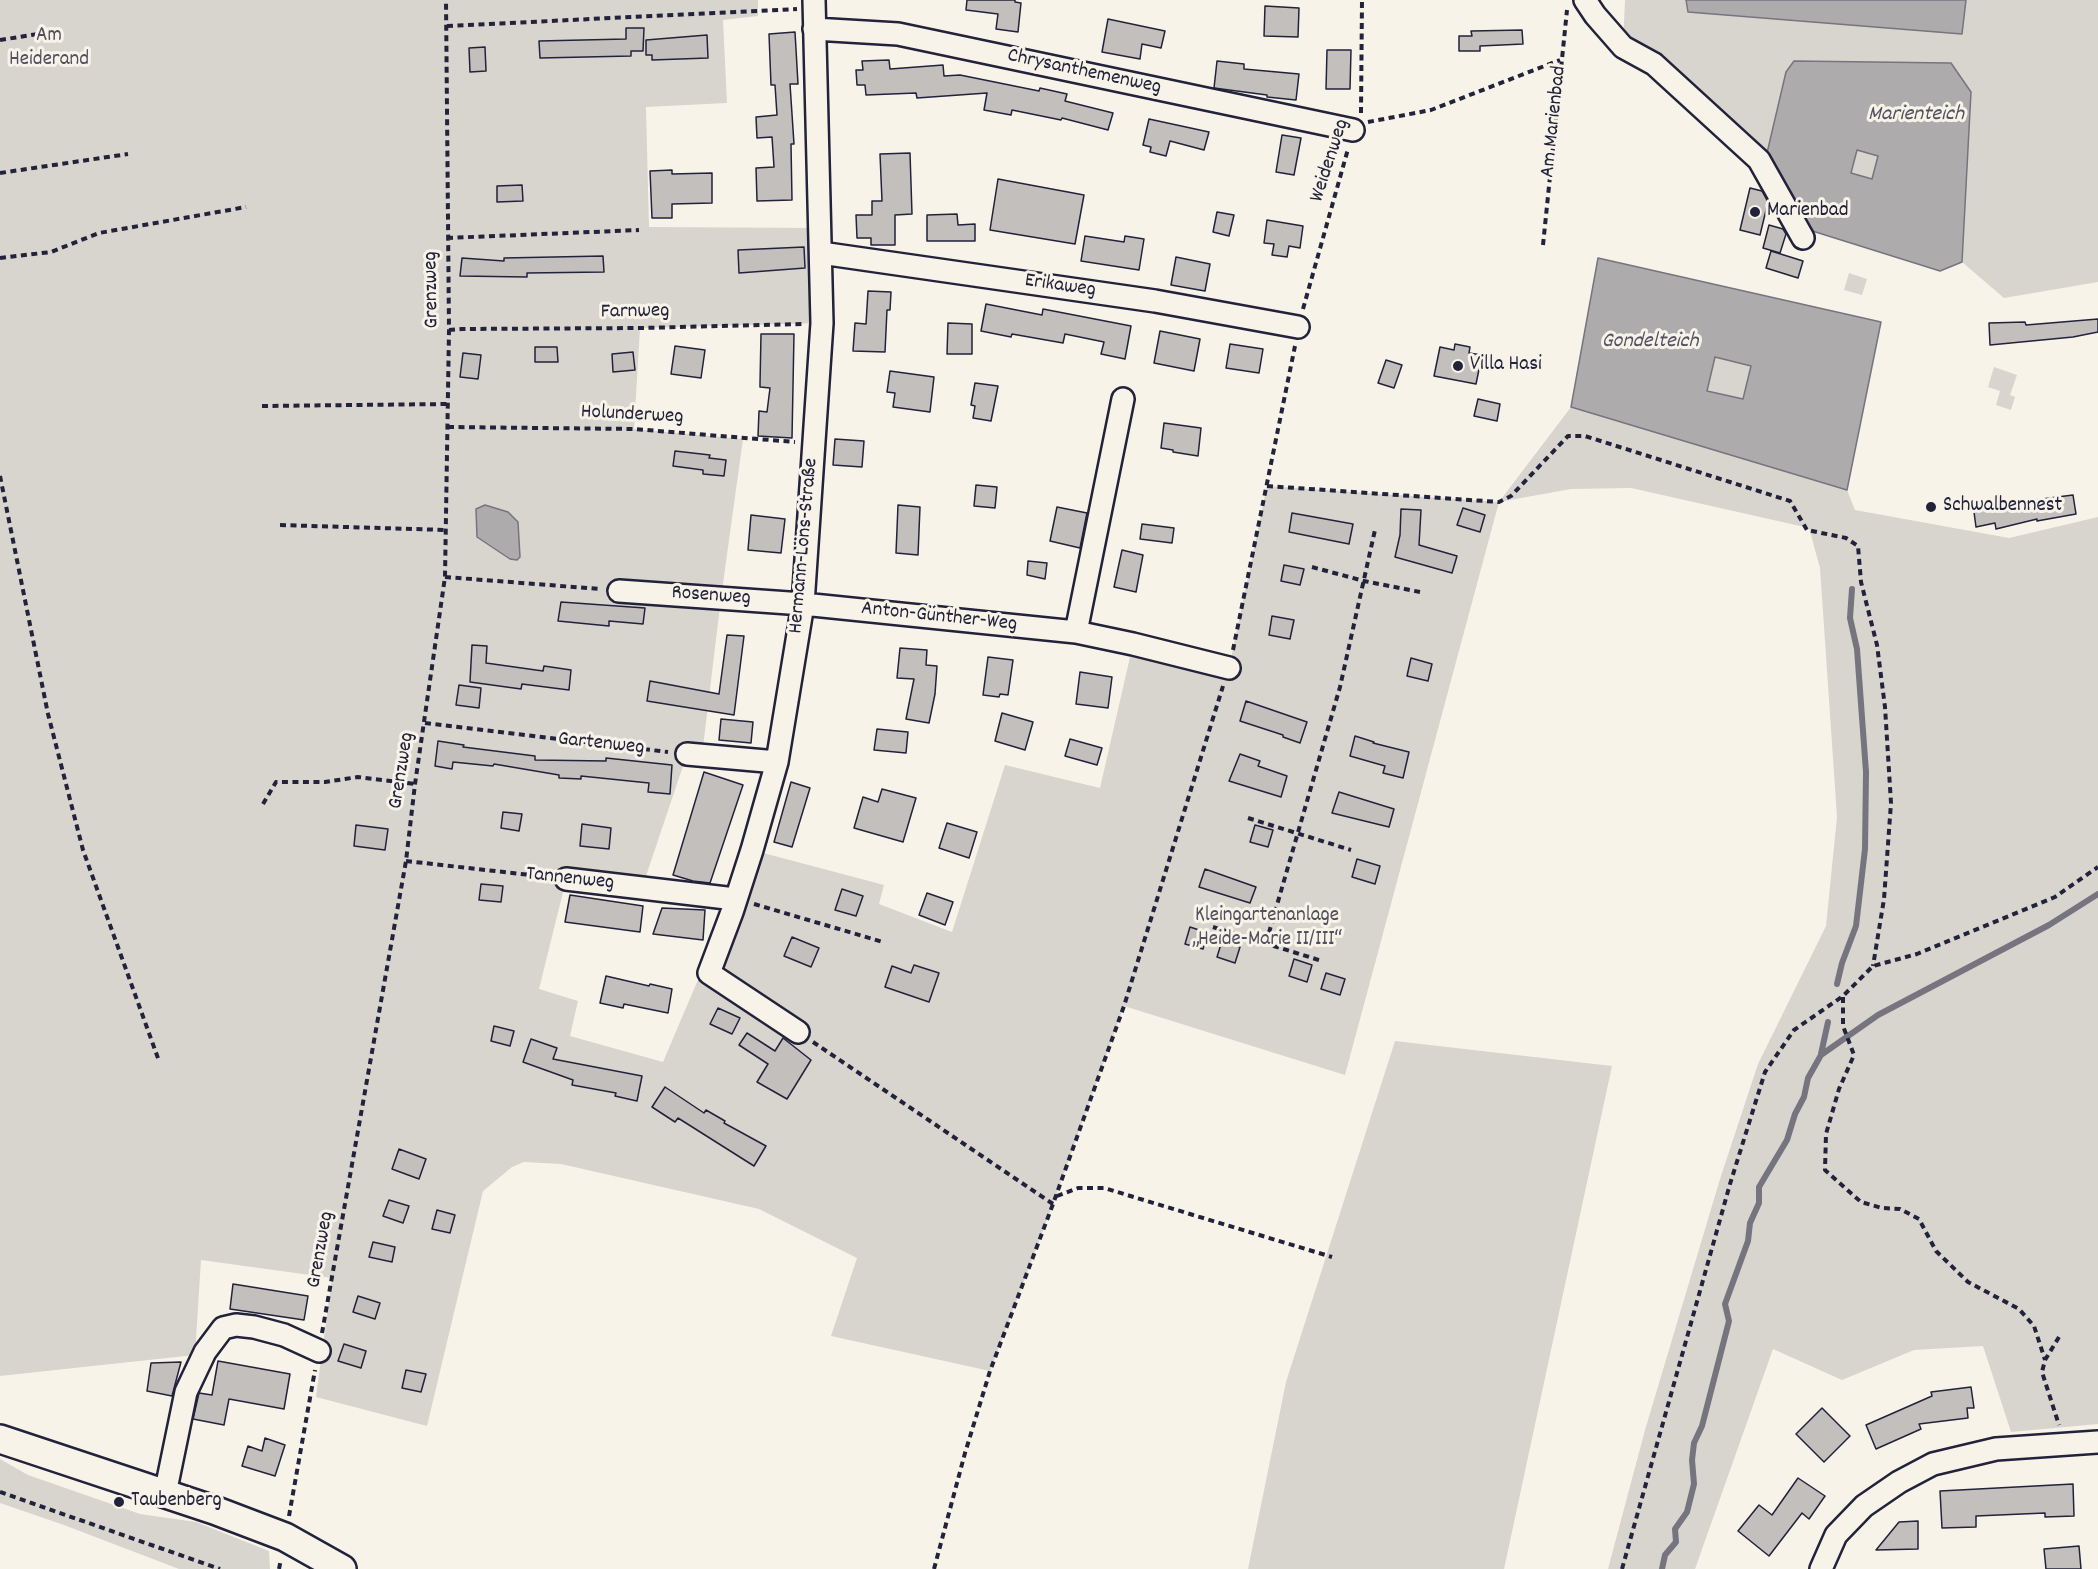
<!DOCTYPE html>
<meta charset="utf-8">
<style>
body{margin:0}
canvas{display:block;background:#f7f3e8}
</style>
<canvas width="2098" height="1569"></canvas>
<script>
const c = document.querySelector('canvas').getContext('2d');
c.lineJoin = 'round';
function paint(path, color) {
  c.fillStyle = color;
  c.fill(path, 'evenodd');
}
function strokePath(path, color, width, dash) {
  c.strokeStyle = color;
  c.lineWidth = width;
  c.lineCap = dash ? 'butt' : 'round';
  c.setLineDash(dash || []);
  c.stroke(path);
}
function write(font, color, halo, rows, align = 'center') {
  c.font = font + ' Dekko,sans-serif';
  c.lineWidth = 6;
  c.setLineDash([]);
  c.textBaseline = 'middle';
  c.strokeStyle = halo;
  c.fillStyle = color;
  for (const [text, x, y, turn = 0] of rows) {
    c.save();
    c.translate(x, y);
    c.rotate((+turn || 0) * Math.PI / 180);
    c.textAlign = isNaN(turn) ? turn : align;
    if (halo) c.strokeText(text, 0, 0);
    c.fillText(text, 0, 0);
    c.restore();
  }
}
const green = new Path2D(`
 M0 0H758V16L723 20 727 103 646 107 649 227 821 228 822 323 640 328 634 429 743 439 721 598 702 755 687 754 642 888 566 880 539 989 578 1001 570 1036 663 1062 697 982 709 972 752 850 884 885 879 904 952 932 1005 765 1100 788 1133 644 1229 668 1267 486 1499 502 1571 407 1847 490 1855 510 2009 538 2098 517V1424L2011 1432 1983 1346 1914 1350 1842 1380 1773 1349 1695 1569H1608L1645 1430 1720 1179 1758 1064 1826 926 1837 817 1820 568 1809 528 1631 488 1571 489 1499 502 1345 1075 1124 1006 1053 1204 990 1371 831 1336 857 1258 759 1209 561 1164 524 1162 512 1167 483 1191 427 1426 316 1397 332 1278 201 1260 195 1355 0 1376Z
 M1625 0H2098V282L2004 298 1962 262 1971 92 1836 62 1794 61 1786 72 1767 153 1759 160 1623 47Z
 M1857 150 1879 156 1872 179 1851 173Z
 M1849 273 1867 279 1862 295 1844 290Z
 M1715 357 1751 365 1743 399 1707 391Z
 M1994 367 2017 375 2010 395 2015 397 2011 410 1996 405 2000 391 1988 387Z
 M1395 1041 1612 1066 1504 1569H1248L1286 1382Z
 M0 1459 28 1475 140 1514 196 1522 269 1551 270 1569H179L64 1525 0 1503Z`);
const water = new Path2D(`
 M1686 0H1966L1962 34 1688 12Z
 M1794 61 1951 63 1971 92 1962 262 1940 271 1806 229 1767 153 1786 72ZM1857 150 1878 156 1872 179 1851 173Z
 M1598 258 1881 322 1847 490 1571 407ZM1715 357 1751 366 1743 399 1707 391Z
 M485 505 508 512 518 522 520 557 517 560 510 559 477 537 476 509Z`);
const stream = new Path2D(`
 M1837 984 1842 963 1856 926 1865 849 1866 772 1857 649 1850 618 1852 589
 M1821 1054 1828 1022
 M1662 1569 1665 1555 1676 1542 1675 1529 1687 1512 1694 1484 1692 1460 1694 1443 1702 1426 1729 1321 1725 1304 1748 1241 1750 1223 1759 1203V1187L1787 1140 1795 1114 1804 1097 1808 1078 1821 1055 1878 1015 2049 925 2098 894`);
const building = new Path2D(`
 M967 0H1015V2L1021 3 1018 32 996 29 998 14 966 10Z
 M1265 6 1299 8 1298 37 1264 36Z
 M1108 19 1165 31 1161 48 1142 44 1140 59 1102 52Z
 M626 28H644L643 51H631V56L540 58 539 41 626 39Z
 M1522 30 1523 44 1480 46V51H1459V36H1472L1471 31Z
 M795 32 798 84H790L794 144H791L792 200 757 201 756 168 774 167 772 137 757 138 756 117 777 115 775 85H771L769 34Z
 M707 35 708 58 652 60V55H646V40Z
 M485 47 486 71 470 72 469 48Z
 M1327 50H1351L1350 89H1326Z
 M889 60 890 69 943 65 944 76 960 75 1039 91 1040 88 1067 94 1065 101 1113 113 1108 130 1062 118 1061 120 1012 110 1011 115 984 110 987 93 917 98 916 93 866 95 865 85H857L856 70H863L862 61Z
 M1217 61 1244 64V69L1299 74 1296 100 1267 97V95L1214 88Z
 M1149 119 1209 132 1204 150 1170 141 1166 156 1150 152 1151 147 1143 145Z
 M1282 135 1301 138 1294 175 1276 172Z
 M910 153 912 214 895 215V245H871V238H857L856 215H872V201H882L880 154Z
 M672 170V174L712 173V203L672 204V218H652L650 171Z
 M998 179 1084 195 1075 244 990 230Z
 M522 185 523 201 497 202V186Z
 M1750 188 1762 191 1768 202 1760 235 1740 230Z
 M1217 212 1234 215 1229 236 1213 232Z
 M957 214 958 225 975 224V241H927V215Z
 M1267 220 1303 226 1300 248 1289 246 1287 257 1272 255 1274 244 1264 243Z
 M1769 225 1783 229 1786 234 1780 253 1763 248Z
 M1085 236 1124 242 1125 236 1144 239 1139 270 1081 261Z
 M804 247 805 268 739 273 738 250Z
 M1771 251 1803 261 1798 278 1766 268Z
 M603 256 604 272 527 273V277L460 276 462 258 504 261V258Z
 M1176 257 1210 264 1205 291 1171 285Z
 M868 291 891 292 890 310H887L885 352 853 351 855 323 866 324Z
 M986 304 1042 315 1043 309 1131 326 1125 359 1101 354 1104 342 1065 334 1063 343 1012 334 1011 337 981 331Z
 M2098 319V332L2073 337 1990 345 1989 323 2025 322 2026 325Z
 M948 323 972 324V354H947Z
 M1160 331 1200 339 1194 371 1154 363Z
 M761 334H794L792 438 758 436 759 411 767 412 770 388 760 387V384Z
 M1230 344 1263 349 1259 373 1226 368Z
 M1455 344 1470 347 1469 353 1482 355 1476 384 1434 376 1440 347 1454 350Z
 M675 346 705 350 701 378 671 374Z
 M535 347H557L558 362H535Z
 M633 352 635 370 613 372 612 354Z
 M463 353 481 355 478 379 460 377Z
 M1386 360 1402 365 1394 388 1378 383Z
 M890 371 934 377 930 412 893 407 895 393 887 392Z
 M975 383 998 386 991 421 973 418 975 406 971 405Z
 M1478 399 1500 404 1497 421 1474 416Z
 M1164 423 1201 428 1198 456 1173 452V450L1161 448Z
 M835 439 864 441 862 467 833 465Z
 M675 451 710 455 709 458 726 460 724 476 703 474V470L673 466Z
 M976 485 997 487 995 508 974 506Z
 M2073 495 2076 514 2037 521V519L1996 529 1995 523 1976 527 1974 512 2002 505 2003 508 2034 500Z
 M898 505 920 507 918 555 896 553Z
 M1057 507 1087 513 1080 548 1050 541Z
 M1463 508 1485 515 1480 532 1457 525Z
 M1401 509 1421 510 1419 545 1457 556 1452 573 1395 557 1400 535Z
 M1292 513 1353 524 1349 544 1289 532Z
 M751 515 785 519 781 553 748 550Z
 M1142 524 1174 528 1172 543 1140 539Z
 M1122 550 1143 555 1136 592 1114 587Z
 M1028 561 1047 563 1045 579 1027 575Z
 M1284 565 1304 569 1300 585 1281 581Z
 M561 602 645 608 643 624 609 621V626L558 621Z
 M1272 616 1294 620 1290 639 1269 635Z
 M727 635 744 636 734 715 647 701 650 681 719 694Z
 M472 645 487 646 486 663 543 671 544 666 571 670 569 690 522 684 521 689 470 682Z
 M900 648 927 650 926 665 937 666 935 694 929 723 906 719 914 679 897 678Z
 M988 657 1013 660 1008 695 1000 694 999 697 983 695Z
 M1411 658 1432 664 1428 681 1407 676Z
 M1080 672 1112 677 1108 708 1076 704Z
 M459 685 481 688 479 708 456 705Z
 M1246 701 1307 722 1300 743 1283 737V735L1240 721Z
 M1002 713 1033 722 1025 750 995 741Z
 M721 719 753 722 751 743 719 740Z
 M877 729 908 732 906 753 874 750Z
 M1355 736 1374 742 1373 743 1409 752 1403 778 1383 773 1385 766 1350 756Z
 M1070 739 1102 748 1097 765 1065 756Z
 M438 741 464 745 463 747 535 756V760L606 761V758L672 765 670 794 648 792 649 783 581 776V779L559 778V775L494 764 493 766 453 762 452 769 435 766Z
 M1240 754 1260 761 1258 766 1287 776 1281 797 1229 781Z
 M704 772 743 785 710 883 693 881 673 875Z
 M791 782 810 788 792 847 774 842Z
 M882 789 916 798 903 842 854 828 863 797 878 802Z
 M1339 792 1394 809 1389 827 1332 813Z
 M503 812 522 814 519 831 501 828Z
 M947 823 977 832 969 858 939 848Z
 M582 824 611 828 609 849 580 846Z
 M356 825 388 829 385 850 354 846Z
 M1255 825 1273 830 1268 847 1250 842Z
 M1357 859 1380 866 1375 884 1352 877Z
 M1205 869 1256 887 1250 903 1199 887Z
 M481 884 503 886 501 902 479 900Z
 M842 889 863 896 856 916 835 910Z
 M927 893 953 902 945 925 919 915Z
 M570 895 643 906 640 932 565 922Z
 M662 908 705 910 703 940 653 934Z
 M1190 927 1208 933 1203 949 1185 944Z
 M792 937 819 948 811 967 784 956Z
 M1222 941 1240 947 1235 963 1217 957Z
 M1294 959 1312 965 1307 982 1289 976Z
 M914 965 939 973 929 1002 885 987 892 966 911 973Z
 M1326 973 1345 979 1340 995 1321 989Z
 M606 976 649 986 650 984 672 989 668 1013 624 1004 623 1008 600 1003Z
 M718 1008 740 1018 732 1034 710 1024Z
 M494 1026 514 1031 510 1046 491 1041Z
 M747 1033 775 1051 783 1038 811 1060 787 1099 757 1082 768 1064 739 1045Z
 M531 1039 557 1048 553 1059 642 1076 637 1101 615 1096 616 1093 572 1085 573 1080 523 1062Z
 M665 1087 704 1113 706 1110 725 1121 724 1123 766 1146 754 1166 678 1118 675 1122 652 1107Z
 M399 1149 426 1159 419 1179 392 1169Z
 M389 1200 409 1206 403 1223 383 1216Z
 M437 1210 455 1215 450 1233 432 1229Z
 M373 1242 395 1247 392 1262 369 1257Z
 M233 1284 308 1296 304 1320 230 1309Z
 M358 1296 380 1303 375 1319 353 1312Z
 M344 1344 366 1351 361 1368 338 1361Z
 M218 1361 290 1374 284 1409 229 1399 224 1425 193 1419 199 1393 212 1395Z
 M181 1362 172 1396 147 1391 151 1363Z
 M406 1370 426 1374 421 1392 402 1388Z
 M1971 1387 1974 1408H1967L1968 1418 1919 1424 1921 1429 1876 1449 1866 1425 1932 1396 1931 1392Z
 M1822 1408 1850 1436 1824 1462 1796 1434Z
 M265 1438 285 1445 275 1476 242 1466 248 1446 262 1451Z
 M1798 1478 1825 1496 1809 1519 1802 1513 1769 1556 1738 1531 1759 1505 1772 1515Z
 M2073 1484 2074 1516 2045 1517V1513L1976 1516V1527L1942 1528 1940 1491Z
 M1918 1521V1549L1876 1550 1899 1522Z
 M2079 1546 2081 1569H2046L2044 1549Z`);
const path = new Path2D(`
 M447 26 797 9
 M0 40 57 31
 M1361 113 1362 0
 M1368 122 1431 110 1560 60
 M0 173 128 154
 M447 238 639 230
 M1543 245 1567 10
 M0 258 51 252 99 233 246 207
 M1303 309 1348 149
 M449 330 462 329 640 328 802 324
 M262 406 448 404
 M448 427 634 429 795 442
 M0 476 48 714 83 850 159 1061
 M1267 486 1499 502 1511 496 1568 436H1585L1790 501 1807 530 1846 538 1858 546 1861 582 1877 645 1885 707 1891 803 1884 899 1873 966
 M280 525 446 530
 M1312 567 1364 581 1420 592
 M445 577 600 589
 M1233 650 1295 346
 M425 723 668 752
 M263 804 276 782H325L358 777 415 784
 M1248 818 1351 850
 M406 861 548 877
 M754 904 883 942
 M1213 927 1322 961
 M1266 943 1340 687 1375 530
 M1843 997V1026L1854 1055 1839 1089 1826 1134 1825 1170 1861 1202 1882 1208 1900 1209 1919 1219 1936 1251 1968 1282 2019 1309 2034 1326 2045 1360
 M813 1042 1053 1204
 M1057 1196 1078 1188H1104L1332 1257
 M322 1333 406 861 415 784 445 577 449 330 446 0
 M2059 1337 2045 1360 2042 1372 2059 1425
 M0 1492 220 1569
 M289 1516 315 1370
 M279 1569 281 1559
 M934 1569 965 1453 990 1371 1053 1204 1124 1006 1223 686
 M1622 1569 1730 1184 1765 1072 1794 1030 1843 996 1873 966 1917 954 2055 897 2098 867`);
const minor = new Path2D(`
 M1585 0 1595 15 1623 47 1654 64 1759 160 1803 238
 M814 29 898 34 1353 130
 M821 253 1155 301 1298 327
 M619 591 803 604 1076 632 1133 644 1229 668
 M1076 632 1123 399
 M687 754 777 762
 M566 879 735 899
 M798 1032 709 973 732 912 752 850 777 762 803 604 822 323 814 0
 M165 1494 186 1392 205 1352 223 1328 236 1325 254 1327 284 1335 319 1351
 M1821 1569 1836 1535 1864 1506 1899 1482 1933 1464 1996 1449 2098 1442`);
const major = new Path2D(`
 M0 1439 214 1510 285 1537 342 1569`);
const markers = [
 [1755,212,6,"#22223b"],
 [1458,366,6,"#22223b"],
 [1931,507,6,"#22223b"],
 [119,1502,6,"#22223b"]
];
const parkNames = [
 ["Am",49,37],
 ["Heiderand",49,61],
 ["Kleingartenanlage",1267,917],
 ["„Heide-Marie II/III“",1267,941]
];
const streetNames = [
 ["Chrysanthemenweg",1084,73,12],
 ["Am Marienbad",1555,122,-84],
 ["Weidenweg",1331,161,-72],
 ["Erikaweg",1060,287,8],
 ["Grenzweg",433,290,-91],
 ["Farnweg",635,313,-1],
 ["Holunderweg",632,416,3],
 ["Hermann-Löns-Straße",805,546,-85],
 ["Rosenweg",711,597,4],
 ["Anton-Günther-Weg",939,618,6],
 ["Gartenweg",601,745,6],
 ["Grenzweg",403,771,-81],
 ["Tannenweg",570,880,6],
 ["Grenzweg",322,1250,-80]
];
const poiNames = [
 ["Marienbad",1767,212],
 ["Villa Hasi",1470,366],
 ["Schwalbennest",1943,507],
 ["Taubenberg",131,1502]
];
const waterNames = [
 ["Marienteich",1916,116],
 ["Gondelteich",1650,343]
];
paint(green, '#d8d5cf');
paint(water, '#aeabad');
strokePath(water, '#76747f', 1.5);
strokePath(stream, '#76747f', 6);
paint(building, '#c2bfbd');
strokePath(building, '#22223b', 1.5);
strokePath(minor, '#22223b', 26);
strokePath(major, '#22223b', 32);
strokePath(path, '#22223b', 4, [6, 4.5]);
strokePath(minor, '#f7f3e8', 21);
strokePath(major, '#f7f3e8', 27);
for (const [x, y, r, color] of markers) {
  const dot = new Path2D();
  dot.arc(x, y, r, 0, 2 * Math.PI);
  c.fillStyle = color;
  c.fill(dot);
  strokePath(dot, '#f7f3e8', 2);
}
write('21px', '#504f60', '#f7f3e8', parkNames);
write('21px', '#22223b', '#f7f3e8', streetNames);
write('21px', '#22223b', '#f7f3e8', poiNames, 'left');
write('italic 22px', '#535263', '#f7f3e8', waterNames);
</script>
